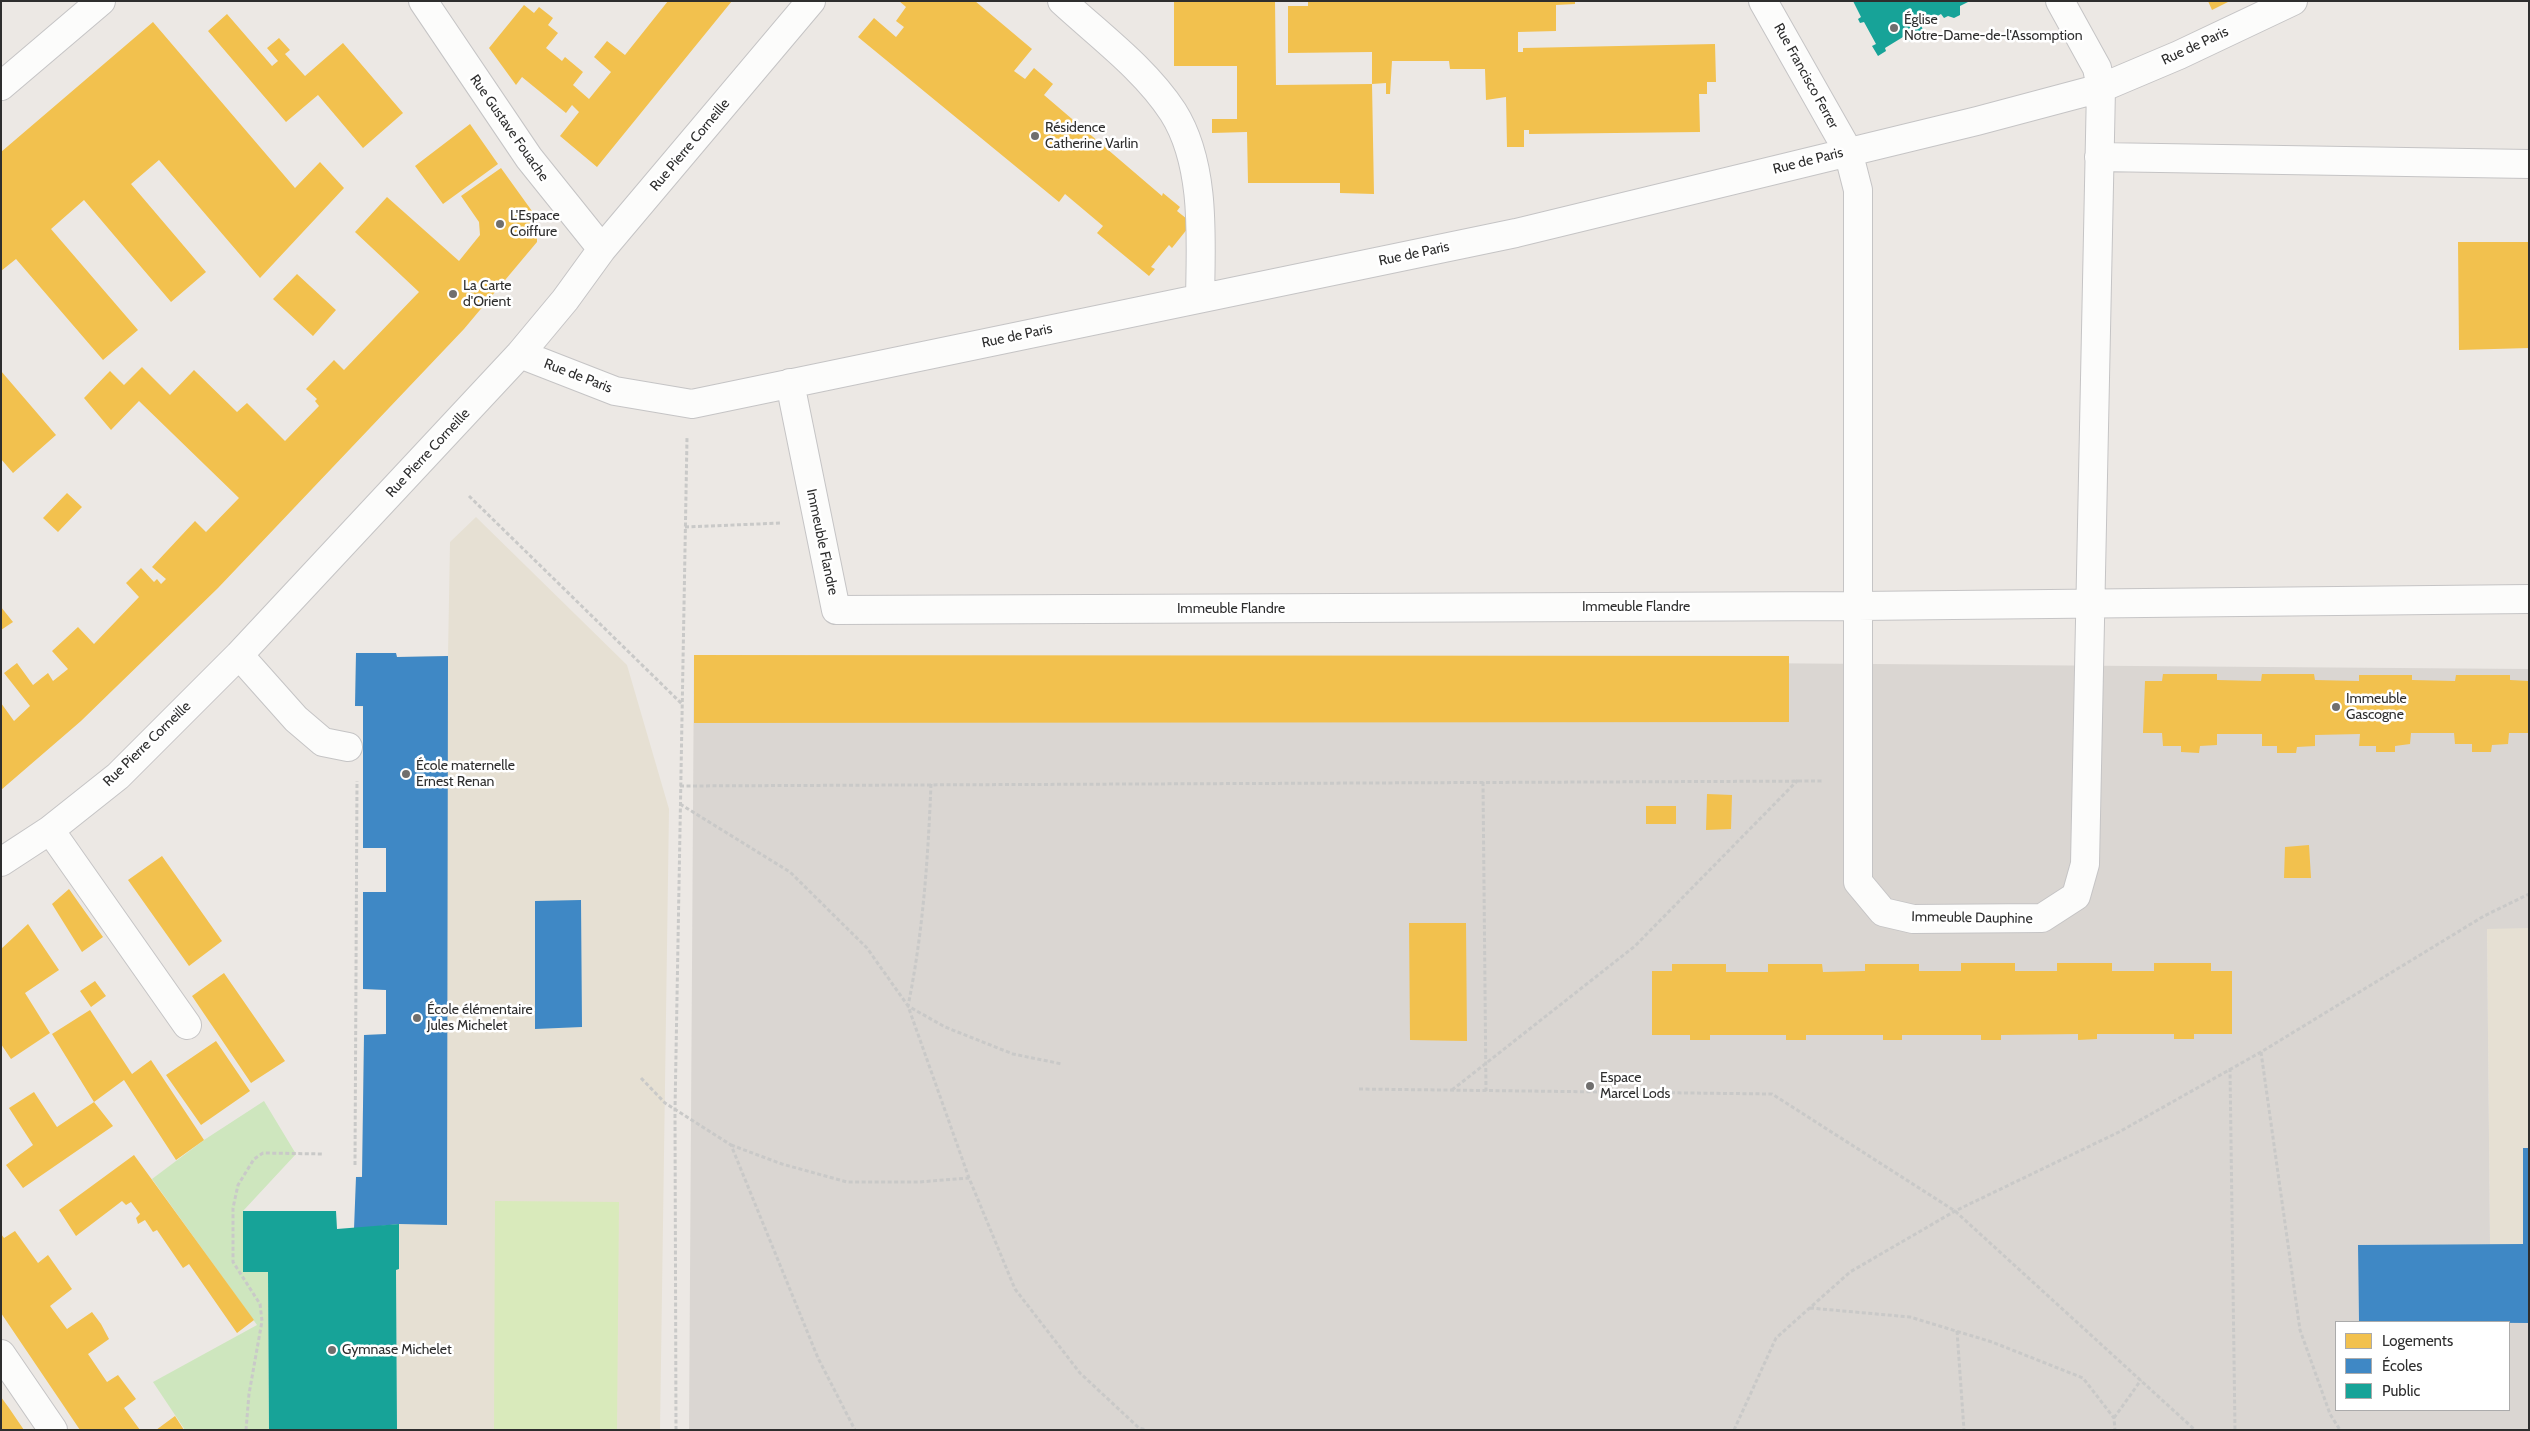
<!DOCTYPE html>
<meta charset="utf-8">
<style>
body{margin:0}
#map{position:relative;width:2530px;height:1431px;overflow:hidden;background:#ece8e4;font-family:Cabin,sans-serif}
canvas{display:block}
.frame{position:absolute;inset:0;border:2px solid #2e2e2e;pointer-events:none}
.legend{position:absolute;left:2335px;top:1321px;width:175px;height:90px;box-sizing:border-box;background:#fff;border:1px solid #ababab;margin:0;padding:6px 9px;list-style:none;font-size:15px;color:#2e2e2e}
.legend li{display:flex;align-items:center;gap:10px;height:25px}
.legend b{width:25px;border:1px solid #ababab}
</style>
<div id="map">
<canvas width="2530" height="1431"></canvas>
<div class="frame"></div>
<ul class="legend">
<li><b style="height:14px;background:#f2c14e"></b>Logements</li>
<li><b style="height:14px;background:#3f88c5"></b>Écoles</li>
<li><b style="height:14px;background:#17a398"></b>Public</li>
</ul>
</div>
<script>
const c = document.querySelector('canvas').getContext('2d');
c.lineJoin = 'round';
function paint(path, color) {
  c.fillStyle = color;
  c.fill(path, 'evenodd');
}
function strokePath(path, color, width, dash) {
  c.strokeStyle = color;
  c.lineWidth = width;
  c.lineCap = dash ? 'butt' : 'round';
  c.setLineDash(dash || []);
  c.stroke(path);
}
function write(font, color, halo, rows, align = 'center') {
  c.font = font + ' Cabin,sans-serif';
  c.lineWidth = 5;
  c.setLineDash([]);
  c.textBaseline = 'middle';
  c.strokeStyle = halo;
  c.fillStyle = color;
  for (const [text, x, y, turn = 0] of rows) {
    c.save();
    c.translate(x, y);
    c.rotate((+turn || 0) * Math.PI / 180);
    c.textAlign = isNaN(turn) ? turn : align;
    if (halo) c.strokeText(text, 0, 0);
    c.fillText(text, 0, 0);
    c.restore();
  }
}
const education = new Path2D(`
 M476 517 627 665 669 809 660 1430H397L396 1270 399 1269V1225L355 1229 356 1177 362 1176 364 1035 386 1034V990L363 989V892H386V848H363V707L355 706 356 653H396L397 657 448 656 450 542Z
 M2487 928H2529V1323L2359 1322 2358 1245 2490 1244Z`);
const green = new Path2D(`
 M264 1101 296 1154 243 1211V1272H268L269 1430H185L153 1382 257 1325 152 1179 204 1140Z`);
const pitch = new Path2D(`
 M495 1201 619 1202 617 1430H494Z`);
const plaza = new Path2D(`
 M694 655 2529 669V928L2487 929 2490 1244 2358 1245 2359 1322H2412H2336V1410H2509V1323H2529V1430H689Z`);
const homes = new Path2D(`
 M668 1H732L597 167 560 136 579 112 572 105 566 113 522 77 516 85 489 48 524 5 534 13 539 7 553 18 548 25 558 33 546 48 562 61 565 57 583 72 573 85 589 99 611 72 594 57 607 41 625 55Z
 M899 1H975L1032 49 1014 71 1025 79 1034 68 1053 84 1044 95 1162 196 1163 193 1180 207 1177 211 1192 223 1172 248 1169 245 1151 267 1155 269 1149 276 1097 233 1103 226 1065 194 1059 202 858 37 874 18 896 37 904 27 896 21 906 7Z
 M1174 1H1275L1276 85 1372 84 1374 194 1340 193V183H1248L1247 132 1212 133V119H1237V66H1174Z
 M1308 1H1575V4L1556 5V31L1518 32V52H1523V48L1715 44 1716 82H1707V94H1699L1700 132 1529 134V130H1524V147H1507L1506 97 1486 100 1485 69H1450L1449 61H1392L1390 94H1386V83L1372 84V52L1288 53V6H1308Z
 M2208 1H2230L2212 10Z
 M227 14 272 66 278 61 267 48 279 38 290 50 285 54 305 76 343 43 403 113 363 148 318 95 286 122 208 31Z
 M153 22 295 188 320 162 344 188 260 278 159 160 131 184 206 272 171 302 84 200 51 229 138 330 103 360 16 259 1 271V152Z
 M470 124 498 164 443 204 415 166Z
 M501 168 537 218V242L464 329 218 588 81 721 1 790V703L14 721 30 706 4 673 17 663 33 685 48 673 53 681 68 669 52 651 78 627 94 644 139 597 126 583 141 568 154 582 157 579 161 584 166 579 152 567 195 521 206 532 239 498 139 401 111 430 84 398 110 371 124 385 142 367 170 395 194 370 237 412 247 403 285 441 319 406 315 401 317 399 306 389 334 360 344 370 419 292 355 232 387 197 459 261 480 235 479 222 461 196Z
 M2458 242H2529V348L2459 350Z
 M297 274 336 310 313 336 273 299Z
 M1 371 56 435 13 473 1 459Z
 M67 493 82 507 58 532 43 518Z
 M1 607 13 622 1 630Z
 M694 655 1789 656V722L694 723Z
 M2163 674H2217V680L2261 681 2262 674H2314L2315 680 2359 681V675H2412V680L2455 681 2456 675H2510V680L2529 681V733H2509L2508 744 2492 745 2491 752H2472V744H2455L2454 733H2411L2410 744 2395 746V752H2376V746H2359L2360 734 2315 735V746L2297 747 2296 753H2277V746H2262V734H2217V745L2200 746 2199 753 2181 752V746H2163L2162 733H2143L2145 681H2162Z
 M1707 794 1732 795 1731 829 1706 830Z
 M1646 806H1676V824H1646Z
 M2309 845 2311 878H2284L2285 847Z
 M162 856 222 941 189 966 128 880Z
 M69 889 103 937 82 952 52 904Z
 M1409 923H1466L1467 1041 1410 1040Z
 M28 924 59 970 25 993 50 1033 11 1059 1 1044V949Z
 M1961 963H2015V971H2057V963H2112V971H2154V963H2211V971H2232V1034H2194V1039H2174V1034H2097V1039L2078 1040V1034L2001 1035V1040H1981V1035H1902V1040H1883V1035H1806V1040H1786V1035H1710V1040H1690V1035H1652V971H1672V964H1726V972H1768V964H1822L1823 972 1865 971V964H1919V971H1961Z
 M224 973 285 1061 251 1083 192 996Z
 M95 981 106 996 91 1007 80 991Z
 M90 1010 132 1074 151 1060 204 1140 176 1160 124 1080 94 1102 52 1034Z
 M216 1041 250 1091 201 1125 166 1075Z
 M34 1092 57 1127 94 1102 113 1126 23 1188 6 1165 33 1145 9 1108Z
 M134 1155 254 1320 237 1333 189 1264 183 1268 157 1230 153 1232 145 1220 138 1224 136 1218 140 1214 131 1202 126 1205 122 1201 76 1236 59 1210Z
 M15 1231 38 1263 48 1255 72 1289 50 1306 67 1329 92 1312 101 1324 109 1339 88 1354 107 1382 118 1375 136 1399 124 1408 140 1430H80L1 1313V1234L4 1238Z
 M1 1397 9 1408 24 1430H1Z
 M175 1416 184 1430H156Z`);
const schools = new Path2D(`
 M356 653H396L397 657 448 656 447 1225 399 1224 354 1229 356 1177H362L364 1035 386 1034V990L363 989V892H386V848H363V706H355Z
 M581 900 582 1027 535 1029V901Z
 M2523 1148H2529V1323L2359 1322 2358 1245 2523 1244Z`);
const public = new Path2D(`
 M1853 1H1970L1960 6V15L1954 18 1948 16 1944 18 1941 14 1921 25 1923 30 1917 33 1918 38 1911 42 1903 37 1885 48 1886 51 1878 56 1872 46 1876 44 1864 22 1860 23 1858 19 1861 17Z
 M243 1211H336L337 1229 399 1224V1269L396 1270 397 1430H269L268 1272H243Z`);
const path = new Path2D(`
 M469 496 682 704
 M685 527 782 523
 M1483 782 1486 1091
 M931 784C928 859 923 933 908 1006L945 1027 1013 1054 1062 1064
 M680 786 1822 781
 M680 804 790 872 867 948 908 1006 969 1178 1015 1289 1080 1373 1139 1428 1146 1430
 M2261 1052 2300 1330 2330 1414 2340 1430
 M2230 1068 2235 1430
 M641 1078 665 1103 731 1145 818 1358 855 1430
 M1359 1089 1772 1094 1955 1211 2195 1430
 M1452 1090 1635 946 1798 780
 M731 1145 782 1164 847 1182H919L969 1178
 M355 1165 357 781
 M1810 1308 1910 1317 1992 1342 2083 1378 2114 1418 2115 1430
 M1957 1331 1964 1430
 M2114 1418 2141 1380
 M246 1430 249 1394 262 1321 260 1304 233 1262V1208L238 1185 254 1159 263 1153 324 1154
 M676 1430 675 1110 687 438
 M1734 1430 1776 1338 1850 1272 1955 1211 2119 1132 2261 1052 2484 916 2529 894`);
const minor = new Path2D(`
 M423 1 529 158 602 249
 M1062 1C1100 36 1145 69 1173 112 1206 164 1201 239 1200 298
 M1763 1 1848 151 1858 190V882L1883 912 1913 919 2042 918 2076 896 2085 864 2101 88 2097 68 2060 1
 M1 86 101 1
 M2099 157 2529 164
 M520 354 615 391 692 404 1516 233 1977 121 2101 88 2179 55 2293 1
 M790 383 836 610 1858 606 2529 599
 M239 655 296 719 323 742 348 747
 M50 830 187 1025
 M1 862 50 830 118 776 239 655 520 354 565 300 602 249 811 1
 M1 1354 53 1430`);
const markers = [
 [1894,28,5,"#706f6e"],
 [1035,136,5,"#706f6e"],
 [500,224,5,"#706f6e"],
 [453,294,5,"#706f6e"],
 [2336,707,5,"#706f6e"],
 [406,774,5,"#706f6e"],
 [417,1018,5,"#706f6e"],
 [1590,1086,5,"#706f6e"],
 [332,1350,5,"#706f6e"]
];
const poiNames = [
 ["Église",1904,20],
 ["Notre-Dame-de-l'Assomption",1904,36],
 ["Résidence",1045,128],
 ["Catherine Varlin",1045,144],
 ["L'Espace",510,216],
 ["Coiffure",510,232],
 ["La Carte",463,286],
 ["d'Orient",463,302],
 ["Immeuble",2346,699],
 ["Gascogne",2346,715],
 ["École maternelle",416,766],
 ["Ernest Renan",416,782],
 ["École élémentaire",427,1010],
 ["Jules Michelet",427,1026],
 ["Espace",1600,1078],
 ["Marcel Lods",1600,1094],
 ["Gymnase Michelet",342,1350]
];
const streetNames = [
 ["Rue de Paris",2195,46,-25],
 ["Rue Francisco Ferrer",1806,76,61],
 ["Rue Gustave Fouache",509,128,55],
 ["Rue Pierre Corneille",690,145,-50],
 ["Rue de Paris",1808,161,-14],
 ["Rue de Paris",1414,254,-12],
 ["Rue de Paris",1017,336,-12],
 ["Rue de Paris",578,376,21],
 ["Rue Pierre Corneille",428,453,-47],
 ["Immeuble Flandre",822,542,78],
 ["Immeuble Flandre",1636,607],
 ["Immeuble Flandre",1231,609],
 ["Rue Pierre Corneille",147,744,-44],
 ["Immeuble Dauphine",1972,918,1]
];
paint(education, '#e6e0d3');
paint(green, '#cee6be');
paint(pitch, '#d9eabb');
paint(plaza, '#dad6d2');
paint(homes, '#f2c14e');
paint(schools, '#3f88c5');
paint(public, '#17a398');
strokePath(minor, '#c5c4c5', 30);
strokePath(path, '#c9c9c8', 3, [4, 2.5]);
strokePath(minor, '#fcfcfb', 28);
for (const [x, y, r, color] of markers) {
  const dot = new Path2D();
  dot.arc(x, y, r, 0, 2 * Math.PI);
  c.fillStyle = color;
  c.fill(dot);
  strokePath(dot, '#fff', 2);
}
write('14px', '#2e2e2e', '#fff', poiNames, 'left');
write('14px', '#2e2e2e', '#fff', streetNames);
</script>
